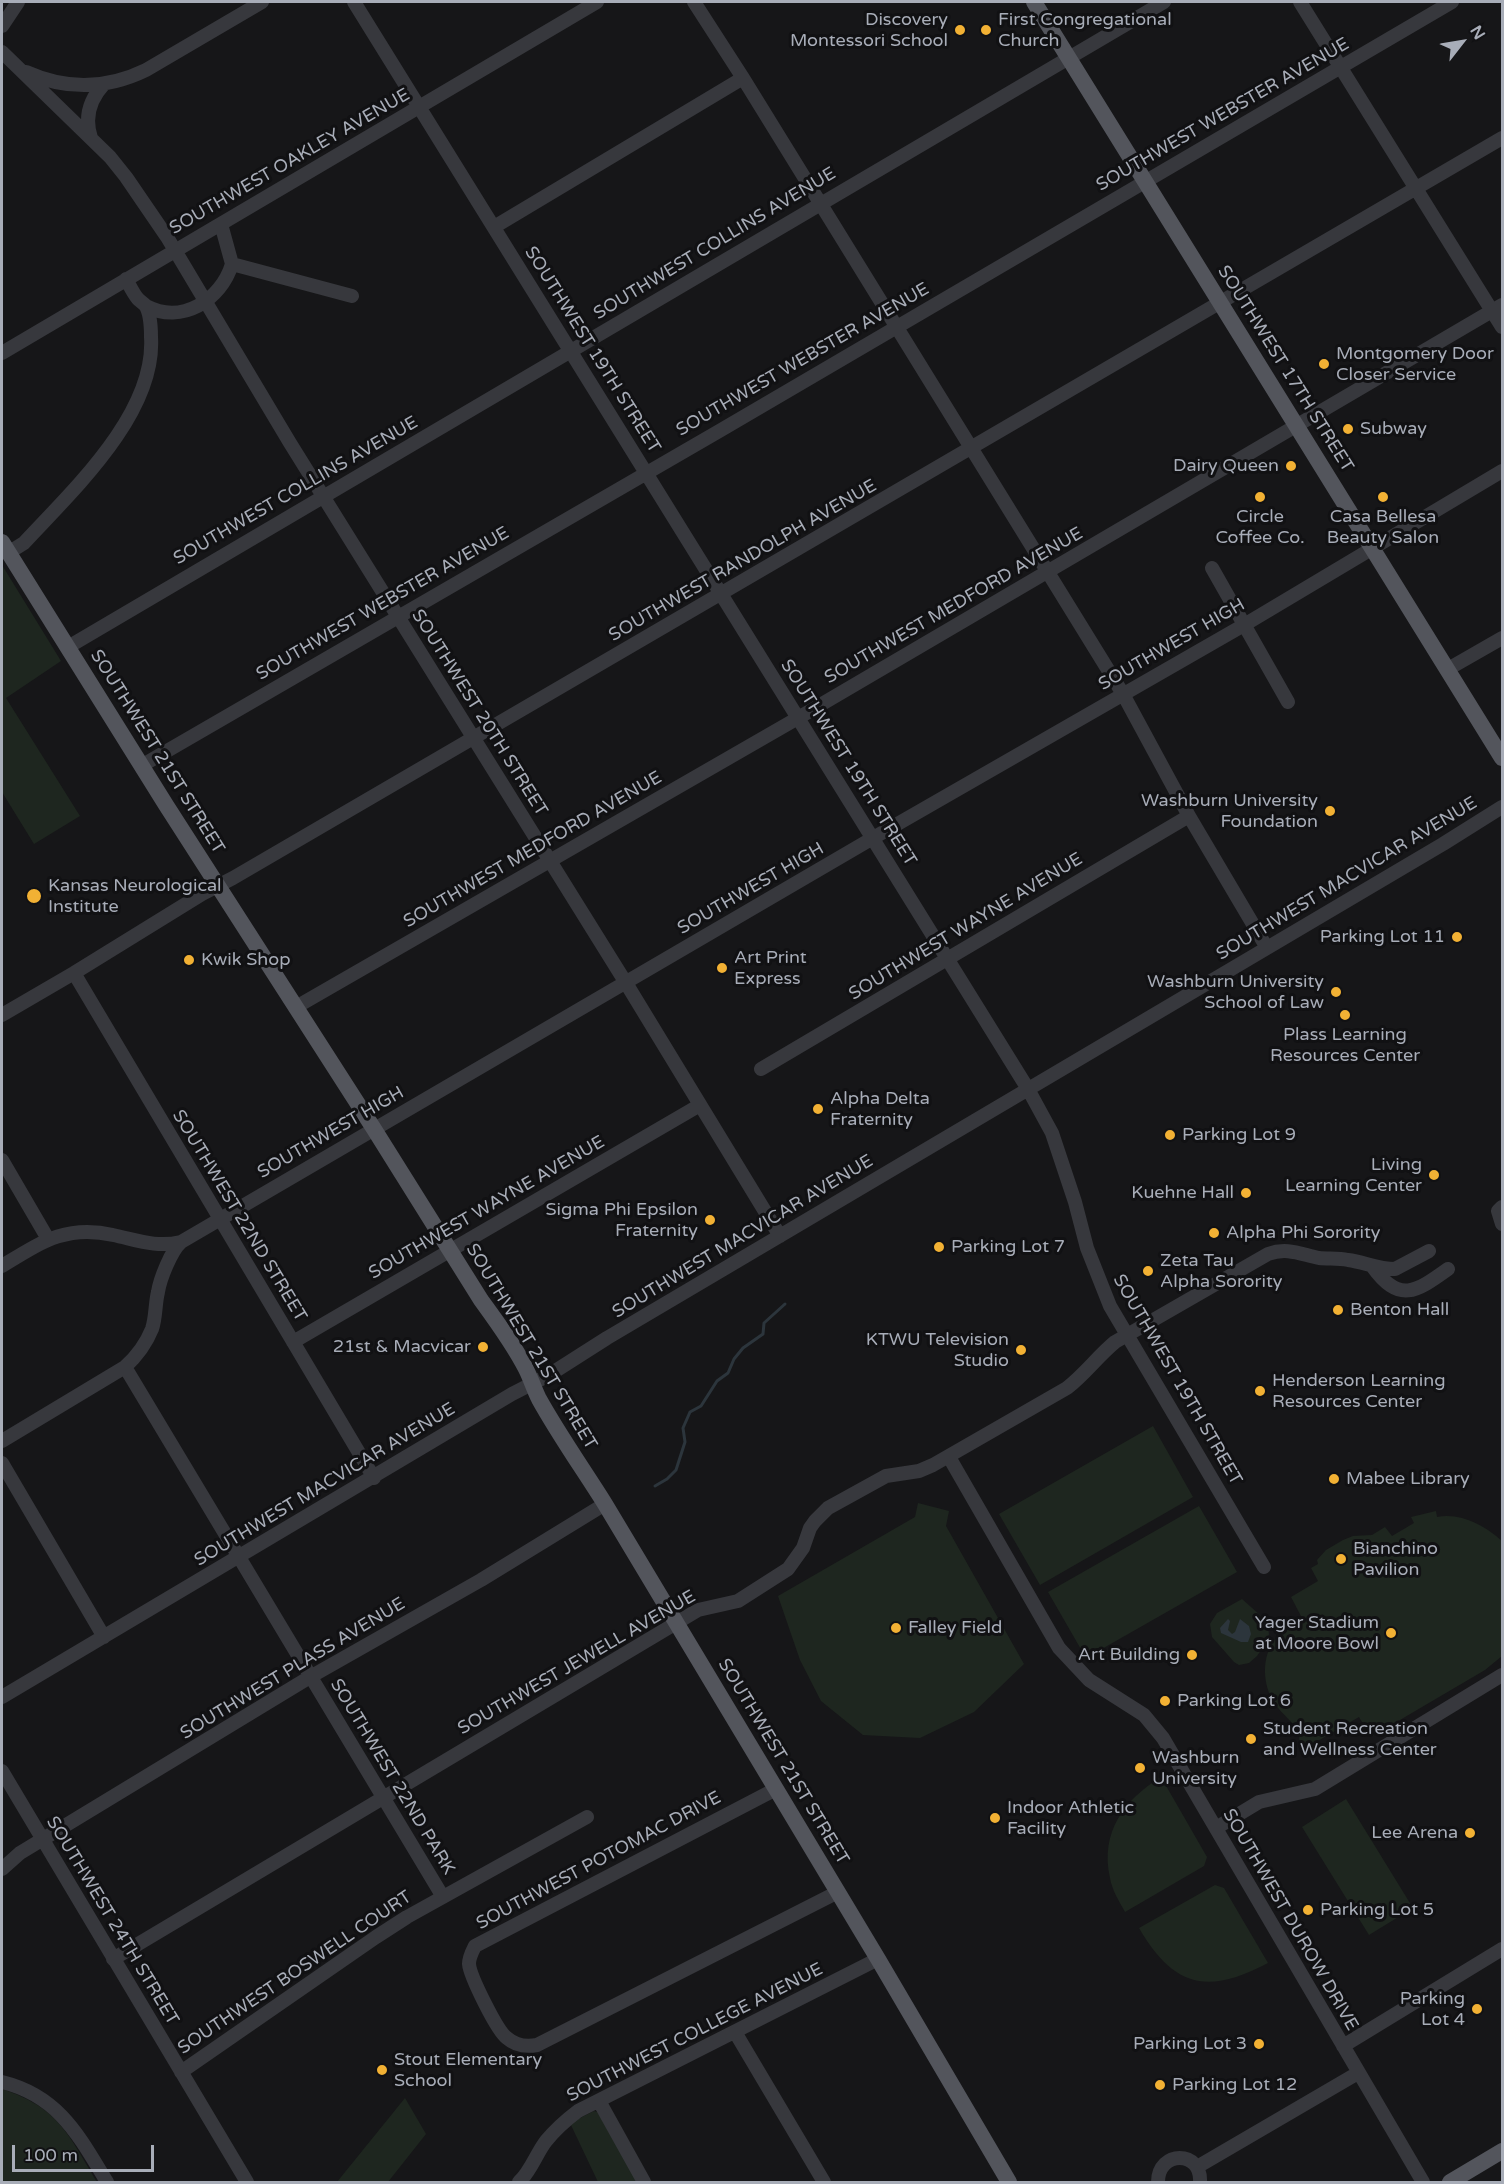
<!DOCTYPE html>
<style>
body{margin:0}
#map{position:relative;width:1504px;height:2184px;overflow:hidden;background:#161618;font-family:"Varela Round",sans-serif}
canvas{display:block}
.frame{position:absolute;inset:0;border:3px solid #a8adb8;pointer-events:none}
.north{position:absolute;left:1432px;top:12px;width:60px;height:60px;-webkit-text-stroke:4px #111113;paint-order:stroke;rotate:59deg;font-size:16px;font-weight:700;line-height:24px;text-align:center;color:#a8adb8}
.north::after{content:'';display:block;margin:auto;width:21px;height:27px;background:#a8adb8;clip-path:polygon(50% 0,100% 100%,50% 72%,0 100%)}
.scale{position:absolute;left:12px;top:2145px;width:142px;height:27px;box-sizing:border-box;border:3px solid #a8adb8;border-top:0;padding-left:8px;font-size:18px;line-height:21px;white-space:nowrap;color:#a8adb8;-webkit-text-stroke:4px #111113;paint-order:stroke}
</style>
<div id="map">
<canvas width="1504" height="2184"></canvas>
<div class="frame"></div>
<div class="north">N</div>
<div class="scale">100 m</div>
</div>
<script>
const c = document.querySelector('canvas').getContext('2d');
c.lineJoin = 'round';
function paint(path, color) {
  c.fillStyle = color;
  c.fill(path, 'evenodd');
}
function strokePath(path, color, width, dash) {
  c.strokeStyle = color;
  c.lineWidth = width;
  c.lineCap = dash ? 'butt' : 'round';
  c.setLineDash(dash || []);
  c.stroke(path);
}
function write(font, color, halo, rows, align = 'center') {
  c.font = font + ' "Varela Round",sans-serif';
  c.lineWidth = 6;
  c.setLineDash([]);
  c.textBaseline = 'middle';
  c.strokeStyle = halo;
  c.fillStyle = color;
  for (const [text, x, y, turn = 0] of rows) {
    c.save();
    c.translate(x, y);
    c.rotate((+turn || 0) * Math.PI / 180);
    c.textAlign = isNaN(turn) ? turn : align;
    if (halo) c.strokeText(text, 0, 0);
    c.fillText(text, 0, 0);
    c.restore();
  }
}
const green = new Path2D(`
 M2 565 61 661 6 698 80 816 34 844 2 792Z
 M1153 1426 1193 1497 1040 1585 999 1514Z
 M918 1503 949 1511 946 1526 1024 1664 974 1712 920 1738 863 1735 821 1701 800 1660 778 1596 915 1517Z
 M1199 1506 1237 1572 1086 1658 1048 1592Z
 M1436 1511 1437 1517C1460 1512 1486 1526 1502 1541V1656L1485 1670 1371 1737 1359 1717 1304 1749 1299 1739 1300 1733C1293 1722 1283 1715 1275 1704 1262 1685 1261 1656 1276 1638 1283 1629 1293 1624 1302 1618L1291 1597 1318 1581 1311 1568 1318 1564 1317 1560 1326 1550 1343 1540 1353 1536 1372 1535 1385 1527 1392 1536 1414 1523 1411 1517Z
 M1242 1599 1260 1615 1268 1628 1269 1634 1268 1640 1257 1656 1249 1663 1239 1665 1234 1662 1212 1637 1210 1624 1217 1613Z
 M1161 1777 1207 1857 1204 1866 1125 1912C1119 1901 1112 1890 1110 1878 1100 1832 1124 1800 1161 1777Z
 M1346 1799 1413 1908 1369 1935 1302 1827Z
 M1215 1885 1224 1888 1268 1963C1208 1995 1174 1988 1139 1928Z
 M2 2089C59 2108 68 2134 97 2182H2Z
 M405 2098 426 2134 388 2182H337Z
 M594 2111 600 2113 638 2182H598L570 2123Z`);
const water = new Path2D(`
 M1228 1619 1230 1621 1228 1630 1232 1634 1235 1632 1240 1619 1249 1626 1251 1634 1248 1642H1241L1221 1633 1220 1628Z`);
const stream = new Path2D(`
 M655 1486 667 1479 676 1470 685 1442 683 1428 690 1412 701 1406 717 1381 728 1373 734 1359 743 1348 763 1334 764 1323 785 1304`);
const minor = new Path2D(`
 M354 2 1028 1089 1052 1133 1075 1202 1087 1248 1110 1306 1264 1567
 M694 2 743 78 1123 694 1189 816 1267 948
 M1300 2 1502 327
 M2 26 18 2
 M2 52 110 157 126 177 167 237 290 443 626 983 780 1236
 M26 72C66 90 107 89 146 70L262 2
 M91 138C84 117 90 99 104 84
 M221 224 232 264 352 296
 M494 227 743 78
 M146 306C182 325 221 300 232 264
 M2 353 597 2
 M8 553 24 543C72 491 156 414 151 337 151 328 150 312 145 305 143 303 140 301 138 299 133 293 130 286 126 279
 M1212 568 1288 702
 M68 647 1164 2
 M1448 669 1502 638
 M141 766 721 430 1452 2
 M74 973 374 1478
 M296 1007 798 718 1502 305
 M2 1015 74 973 202 894 233 878 1502 138
 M761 1069 1189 816
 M2 1160 48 1239
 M1502 1207 1498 1211 1502 1224
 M2 1266C40 1243 66 1224 113 1235 137 1240 156 1248 181 1242L873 838 1244 625 1502 471
 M1372 1266C1399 1304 1416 1292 1448 1269
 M293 1342 700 1105
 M125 1367 443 1897
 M2 1441 125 1367C137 1356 146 1344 152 1329 156 1317 155 1304 158 1292 160 1279 171 1251 181 1242
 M949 1457 1059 1648 1089 1680 1144 1715 1163 1738 1423 2182
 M2 1463 104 1637
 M2 1697 512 1394 549 1375 607 1338 1443 844 1502 807
 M2 1771 247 2182
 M776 1789 475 1946C472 1952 469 1957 469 1964 470 1976 497 2031 507 2038 516 2046 526 2047 537 2045L838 1892
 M1216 1828 1259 1802 1315 1789 1502 1675
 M2 1869 20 1853 310 1677 481 1580 605 1504
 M113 1959 698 1610 738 1601 788 1569 803 1548 810 1528 815 1521 828 1508 886 1476 919 1471 933 1465 1067 1388C1085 1374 1098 1356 1115 1342L1268 1254C1287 1247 1300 1254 1319 1258 1329 1259 1338 1258 1348 1260 1364 1262 1378 1269 1395 1269L1429 1251
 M735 2032 824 2182
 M1343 2046 1502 1949
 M181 2072 376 1937 407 1917 587 1817
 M2 2082C59 2096 79 2136 107 2182
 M599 2101 644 2182
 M1197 2167 1358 2073
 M519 2182C531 2171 536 2154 546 2141 555 2130 566 2120 578 2111L878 1959
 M1158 2182C1158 2150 1202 2150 1200 2182`);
const major = new Path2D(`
 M1034 2 1502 758
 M2 542 166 805 374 1129 481 1300C497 1322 514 1345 526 1369 531 1379 534 1389 539 1399 559 1435 583 1469 605 1504L878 1959 1009 2182
 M1450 2182 1502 2151`);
const markers = [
 [960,30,6,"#f2b134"],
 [986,30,6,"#f2b134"],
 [1324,364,6,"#f2b134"],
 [1348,429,6,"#f2b134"],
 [1291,466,6,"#f2b134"],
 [1260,497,6,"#f2b134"],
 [1383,497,6,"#f2b134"],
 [1330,811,6,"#f2b134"],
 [34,896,8,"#f2b134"],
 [1457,937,6,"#f2b134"],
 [189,960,6,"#f2b134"],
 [722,968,6,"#f2b134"],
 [1336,992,6,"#f2b134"],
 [1345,1015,6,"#f2b134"],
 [818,1109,6,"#f2b134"],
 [1170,1135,6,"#f2b134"],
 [1434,1175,6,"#f2b134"],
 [1246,1193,6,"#f2b134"],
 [710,1220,6,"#f2b134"],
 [1214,1233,6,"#f2b134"],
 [939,1247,6,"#f2b134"],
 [1148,1271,6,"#f2b134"],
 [1338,1310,6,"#f2b134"],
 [483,1347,6,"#f2b134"],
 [1021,1350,6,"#f2b134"],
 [1260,1391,6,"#f2b134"],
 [1334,1479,6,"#f2b134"],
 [1341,1559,6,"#f2b134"],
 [896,1628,6,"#f2b134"],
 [1391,1633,6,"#f2b134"],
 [1192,1655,6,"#f2b134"],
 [1165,1701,6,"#f2b134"],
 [1251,1739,6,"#f2b134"],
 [1140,1768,6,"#f2b134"],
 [995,1818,6,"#f2b134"],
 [1470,1833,6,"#f2b134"],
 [1308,1910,6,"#f2b134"],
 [1477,2009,6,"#f2b134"],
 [1259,2044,6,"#f2b134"],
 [382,2070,6,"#f2b134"],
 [1160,2085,6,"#f2b134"]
];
const poiNames = [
 ["Discovery",948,20,"right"],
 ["Montessori School",948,41,"right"],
 ["First Congregational",998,20],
 ["Church",998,41],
 ["Montgomery Door",1336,354],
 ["Closer Service",1336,375],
 ["Subway",1360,429],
 ["Dairy Queen",1279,466,"right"],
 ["Circle",1260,517,"center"],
 ["Coffee Co.",1260,538,"center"],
 ["Casa Bellesa",1383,517,"center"],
 ["Beauty Salon",1383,538,"center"],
 ["Washburn University",1318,801,"right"],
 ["Foundation",1318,822,"right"],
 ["Kansas Neurological",48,886],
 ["Institute",48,907],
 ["Parking Lot 11",1445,937,"right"],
 ["Art Print",734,958],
 ["Express",734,979],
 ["Kwik Shop",201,960],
 ["Washburn University",1324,982,"right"],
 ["School of Law",1324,1003,"right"],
 ["Plass Learning",1345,1035,"center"],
 ["Resources Center",1345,1056,"center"],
 ["Alpha Delta",830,1099],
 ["Fraternity",830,1120],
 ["Parking Lot 9",1182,1135],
 ["Living",1422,1165,"right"],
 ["Learning Center",1422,1186,"right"],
 ["Kuehne Hall",1234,1193,"right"],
 ["Sigma Phi Epsilon",698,1210,"right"],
 ["Fraternity",698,1231,"right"],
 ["Alpha Phi Sorority",1226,1233],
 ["Parking Lot 7",951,1247],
 ["Zeta Tau",1160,1261],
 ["Alpha Sorority",1160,1282],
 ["Benton Hall",1350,1310],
 ["KTWU Television",1009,1340,"right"],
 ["Studio",1009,1361,"right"],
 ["21st & Macvicar",471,1347,"right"],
 ["Henderson Learning",1272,1381],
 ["Resources Center",1272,1402],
 ["Mabee Library",1346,1479],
 ["Bianchino",1353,1549],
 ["Pavilion",1353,1570],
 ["Yager Stadium",1379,1623,"right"],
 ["at Moore Bowl",1379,1644,"right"],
 ["Falley Field",908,1628],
 ["Art Building",1180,1655,"right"],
 ["Parking Lot 6",1177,1701],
 ["Student Recreation",1263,1729],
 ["and Wellness Center",1263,1750],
 ["Washburn",1152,1758],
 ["University",1152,1779],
 ["Indoor Athletic",1007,1808],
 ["Facility",1007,1829],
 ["Lee Arena",1458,1833,"right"],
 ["Parking Lot 5",1320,1910],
 ["Parking",1465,1999,"right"],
 ["Lot 4",1465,2020,"right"],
 ["Parking Lot 3",1247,2044,"right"],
 ["Stout Elementary",394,2060],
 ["School",394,2081],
 ["Parking Lot 12",1172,2085]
];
const streetNames = [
 ["SOUTHWEST WEBSTER AVENUE",1223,115,-30],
 ["SOUTHWEST OAKLEY AVENUE",290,162,-30],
 ["SOUTHWEST COLLINS AVENUE",715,244,-31],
 ["SOUTHWEST 19TH STREET",592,350,58],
 ["SOUTHWEST WEBSTER AVENUE",803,360,-30],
 ["SOUTHWEST 17TH STREET",1285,369,58],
 ["SOUTHWEST COLLINS AVENUE",296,491,-30],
 ["SOUTHWEST RANDOLPH AVENUE",743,561,-30],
 ["SOUTHWEST WEBSTER AVENUE",383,604,-30],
 ["SOUTHWEST MEDFORD AVENUE",954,606,-30],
 ["SOUTHWEST HIGH",1172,645,-30],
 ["SOUTHWEST 20TH STREET",479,713,58],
 ["SOUTHWEST 21ST STREET",157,752,58],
 ["SOUTHWEST 19TH STREET",848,763,58],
 ["SOUTHWEST MEDFORD AVENUE",533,850,-30],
 ["SOUTHWEST MACVICAR AVENUE",1347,879,-31],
 ["SOUTHWEST HIGH",751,889,-30],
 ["SOUTHWEST WAYNE AVENUE",966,927,-31],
 ["SOUTHWEST HIGH",331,1133,-30],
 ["SOUTHWEST WAYNE AVENUE",487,1208,-30],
 ["SOUTHWEST 22ND STREET",239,1216,59],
 ["SOUTHWEST MACVICAR AVENUE",743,1237,-31],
 ["SOUTHWEST 21ST STREET",531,1347,59],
 ["SOUTHWEST 19TH STREET",1177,1380,60],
 ["SOUTHWEST MACVICAR AVENUE",325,1485,-31],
 ["SOUTHWEST JEWELL AVENUE",577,1663,-30],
 ["SOUTHWEST PLASS AVENUE",293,1669,-31],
 ["SOUTHWEST 21ST STREET",783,1762,59],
 ["SOUTHWEST 22ND PARK",392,1777,59],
 ["SOUTHWEST POTOMAC DRIVE",599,1861,-28],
 ["SOUTHWEST DUROW DRIVE",1290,1920,60],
 ["SOUTHWEST 24TH STREET",112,1921,59],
 ["SOUTHWEST BOSWELL COURT",295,1973,-34],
 ["SOUTHWEST COLLEGE AVENUE",695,2033,-27]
];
paint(green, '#1e261f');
paint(water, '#2c353c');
strokePath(stream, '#2c353c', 3);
strokePath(minor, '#37383d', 14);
strokePath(major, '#53555c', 16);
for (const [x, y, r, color] of markers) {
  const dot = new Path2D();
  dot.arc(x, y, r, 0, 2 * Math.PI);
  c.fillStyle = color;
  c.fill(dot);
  strokePath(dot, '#111113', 2);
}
write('18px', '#a8adb8', '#111113', poiNames, 'left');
write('18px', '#a8adb8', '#111113', streetNames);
</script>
